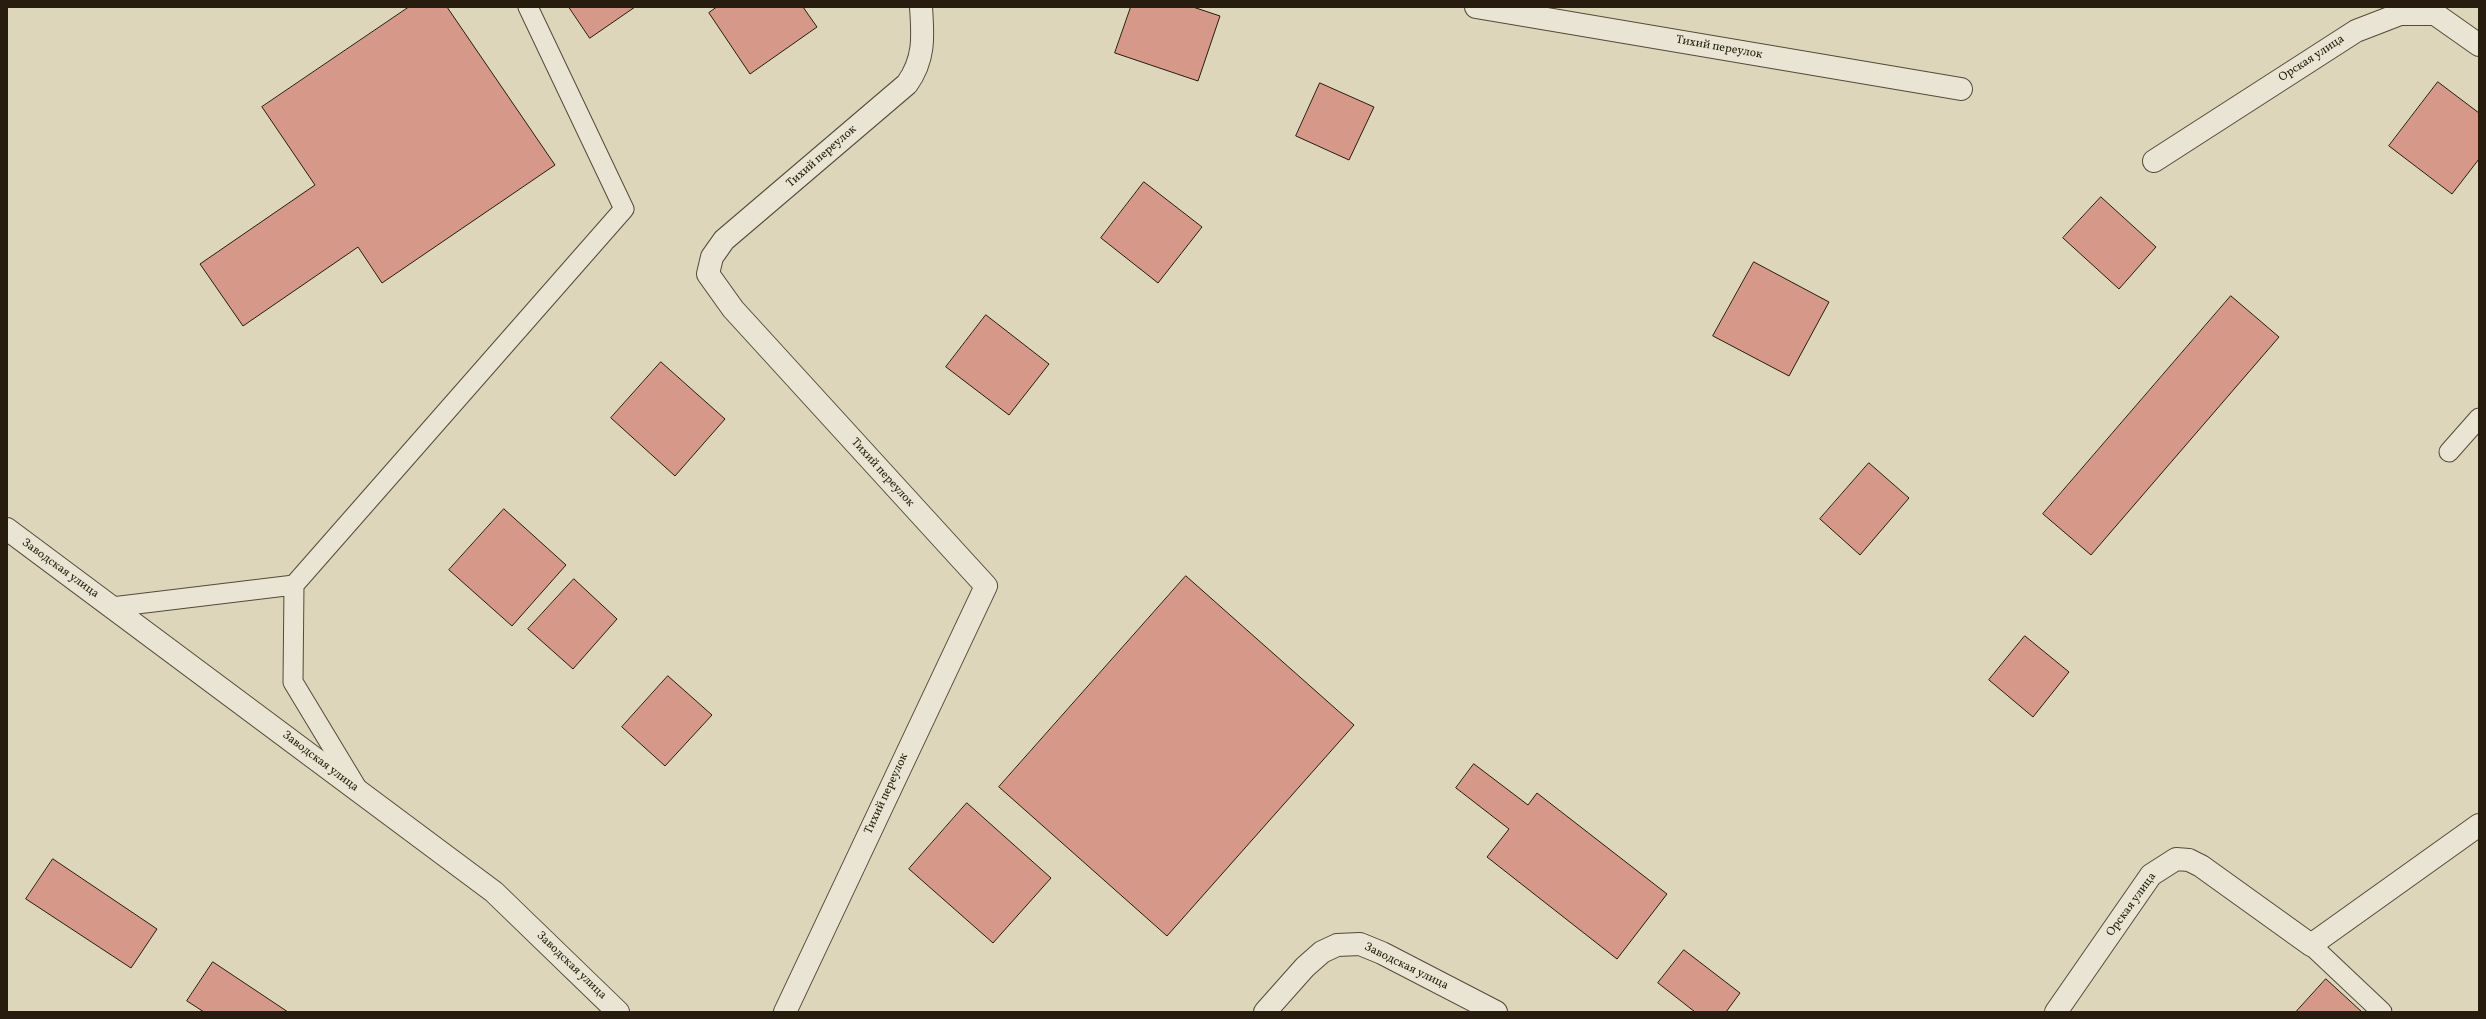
<!DOCTYPE html>
<meta charset="utf-8">
<style>
body{margin:0}
#map{position:relative;width:2486px;height:1019px;overflow:hidden;background:#ddd6bb;font-family:Vollkorn,serif}
canvas{display:block}
.frame{position:absolute;inset:0;border:8px solid #271c0d;pointer-events:none}
</style>
<div id="map">
<canvas width="2486" height="1019"></canvas>
<div class="frame"></div>
</div>
<script>
const c = document.querySelector('canvas').getContext('2d');
c.lineJoin = 'round';
function paint(path, color) {
  c.fillStyle = color;
  c.fill(path, 'evenodd');
}
function strokePath(path, color, width, dash) {
  c.strokeStyle = color;
  c.lineWidth = width;
  c.lineCap = dash ? 'butt' : 'round';
  c.setLineDash(dash || []);
  c.stroke(path);
}
function write(font, color, halo, rows, align = 'center') {
  c.font = font + ' Vollkorn,serif';
  c.lineWidth = 3.5;
  c.setLineDash([]);
  c.textBaseline = 'middle';
  c.strokeStyle = halo;
  c.fillStyle = color;
  for (const [text, x, y, turn = 0] of rows) {
    c.save();
    c.translate(x, y);
    c.rotate((+turn || 0) * Math.PI / 180);
    c.textAlign = isNaN(turn) ? turn : align;
    if (halo) c.strokeText(text, 0, 0);
    c.fillText(text, 0, 0);
    c.restore();
  }
}
const building = new Path2D(`
 M409 7H447L555 165 382 283 358 247 243 326 200 264 315 185 262 107Z
 M569 7H635L590 38Z
 M717 7H803L817 27 750 74 709 13Z
 M1131 7H1193L1220 16 1198 81 1115 53Z
 M2438 82 2479 113V159L2452 194 2389 146Z
 M1320 83 1374 107 1349 160 1296 136Z
 M1144 182 1202 227 1158 283 1101 238Z
 M2101 197 2156 247 2119 289 2063 238Z
 M1754 262 1829 302 1789 376 1713 336Z
 M2231 296 2279 337 2091 555 2043 514Z
 M986 315 1049 364 1009 415 946 367Z
 M661 362 725 419 675 476 611 418Z
 M1869 463 1909 498 1860 555 1820 519Z
 M504 509 566 565 512 626 449 570Z
 M1186 576 1354 725 1167 936 999 787Z
 M574 579 617 619 573 669 528 629Z
 M2025 636 2069 672 2033 717 1989 680Z
 M668 676 712 715 665 766 622 727Z
 M1474 764 1528 805 1537 793 1667 894 1617 959 1487 857 1509 829 1456 788Z
 M967 803 1051 878 993 943 909 869Z
 M53 859 157 929 131 968 26 899Z
 M1684 950 1740 993 1726 1012H1695L1658 983Z
 M213 962 288 1012H204L187 1001Z
 M2326 979 2362 1012H2296Z`);
const lane = new Path2D(`
 M2449 452 2479 418
 M294 585 624 209 528 7
 M112 607 294 585 293 682 357 788
 M2311 945 2382 1012`);
const street = new Path2D(`
 M1476 7 1961 89
 M2154 161 2356 31 2400 14H2435L2479 45
 M7 529 494 892 618 1012
 M785 1012 986 586 733 309 708 274 712 257 724 240 907 84C925 59 923 36 921 7
 M1265 1012 1305 967 1322 952 1337 945 1360 944 1382 953 1496 1012
 M2056 1012 2151 875 2176 859 2189 860 2201 866 2311 945 2479 825`);
const streetNames = [
 ["Тихий переулок",1719,48,10],
 ["Орская улица",2312,59,-33],
 ["Тихий переулок",822,157,-41],
 ["Тихий переулок",882,473,48],
 ["Заводская улица",60,569,36],
 ["Заводская улица",320,762,37],
 ["Тихий переулок",887,794,-65],
 ["Орская улица",2132,905,-54],
 ["Заводская улица",571,966,44],
 ["Заводская улица",1406,967,26]
];
paint(building, '#d59889');
strokePath(building, '#271c0d', 1);
strokePath(lane, '#544a38', 21);
strokePath(street, '#544a38', 24);
strokePath(lane, '#e9e4d3', 19);
strokePath(street, '#e9e4d3', 22);
write('12px', '#271c0d', '#e9e4d3', streetNames);
</script>
